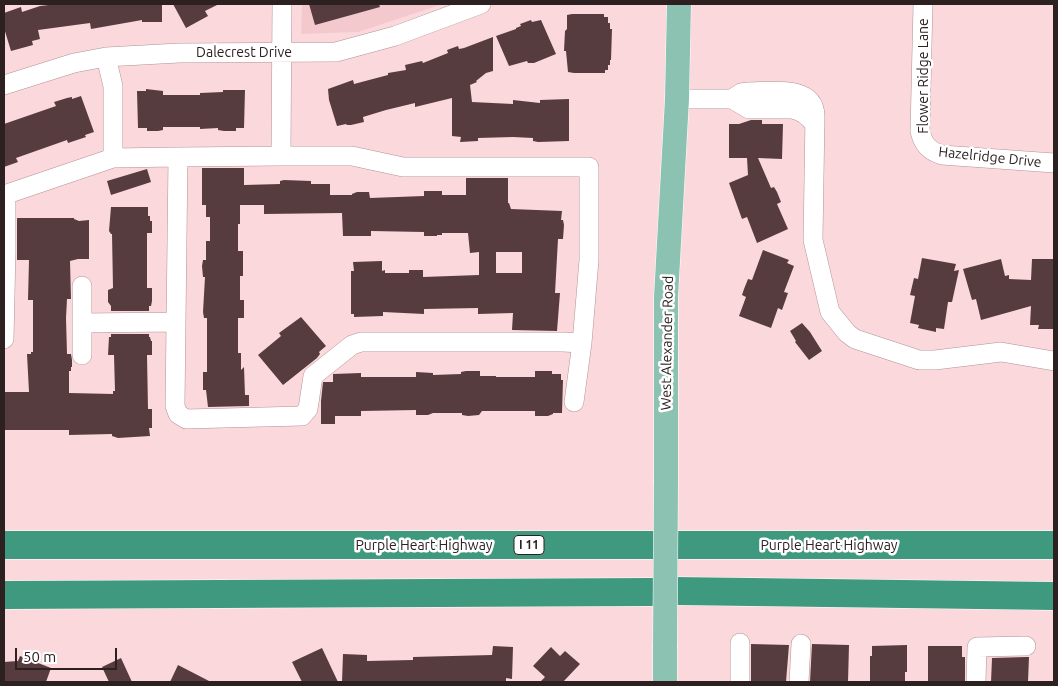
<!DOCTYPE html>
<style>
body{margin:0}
#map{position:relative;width:1058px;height:686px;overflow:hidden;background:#fbd8dc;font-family:Ubuntu,sans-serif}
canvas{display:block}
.frame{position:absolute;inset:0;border:5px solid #2c2021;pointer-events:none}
.scale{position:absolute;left:15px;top:648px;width:102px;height:22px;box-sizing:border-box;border:2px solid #2c2021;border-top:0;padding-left:6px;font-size:15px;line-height:18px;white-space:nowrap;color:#2c2021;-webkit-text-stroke:4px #fff;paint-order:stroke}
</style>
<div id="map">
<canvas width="1058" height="686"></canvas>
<div class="frame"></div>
<div class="scale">50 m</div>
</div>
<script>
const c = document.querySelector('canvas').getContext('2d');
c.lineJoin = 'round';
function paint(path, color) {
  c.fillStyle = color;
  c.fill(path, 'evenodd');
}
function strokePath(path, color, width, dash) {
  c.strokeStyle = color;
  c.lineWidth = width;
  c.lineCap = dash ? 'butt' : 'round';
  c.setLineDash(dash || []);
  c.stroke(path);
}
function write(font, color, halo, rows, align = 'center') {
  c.font = font + ' Ubuntu,sans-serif';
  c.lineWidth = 5;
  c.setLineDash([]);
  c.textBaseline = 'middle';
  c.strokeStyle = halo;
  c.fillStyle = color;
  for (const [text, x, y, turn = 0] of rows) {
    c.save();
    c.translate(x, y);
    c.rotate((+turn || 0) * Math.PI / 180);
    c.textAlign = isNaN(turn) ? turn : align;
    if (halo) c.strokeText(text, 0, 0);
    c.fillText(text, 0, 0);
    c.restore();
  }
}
const built = new Path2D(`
 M302 4H443L358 32 301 34Z`);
const building = new Path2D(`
 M57 4H162V22H142V20L91 29 90 23 38 30 40 39 32 41 33 45 11 51 4 28V13L21 7 22 12 40 6Z
 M173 4H219L205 11 208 16 186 28Z
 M309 4H379L380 7 315 25Z
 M572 14H604V17H608V23H610V29H612L611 60H610V65H608V70H605V73H574L568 72 566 51H564L565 31 567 29V15Z
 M531 20 532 22 541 20 556 54 534 63H528L527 61 509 66 496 36 516 29V28L521 26 520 24Z
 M493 37V71L486 73 476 81 477 82 470 85 472 102 513 104V100L540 103V100L569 99V141L538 142 533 141V138L513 137 478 138V141L460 142 461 137 452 136V98L415 107V103L386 110 363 117 364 122 351 125H347L346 124 337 126 329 100 328 89 353 80 354 84 388 75V73L406 70 405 65 422 61 423 63 448 53 447 50 458 46 459 49 464 48Z
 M146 89 163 91V95H200V93L223 92V90H245L244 128H236V131H224L218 130V128L200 129V127H163V130L158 131H147V128H138L137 91H146Z
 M81 96 94 132 85 135 86 137 68 143 67 140 16 158 18 162 4 167V124L56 106 54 102 67 98 72 97V99Z
 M751 120H762V124H783L782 159 758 158 771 188 774 187 777 192 781 202 777 204 788 229 757 243 747 217 742 219 729 183 748 175 747 158H729V124H739Z
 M202 168H244V185L280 184V181L284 180 311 181V184H330V195H352V194L357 192H369L370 198 424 196V191H442V195H466V178H508V203H509L511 209 562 211 561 220H563L564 225 563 239H558L555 293H560L557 331 512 330 513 313 478 314V308L424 309V314L383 312V316L354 317V314H351V271H354L353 262 382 261V271L385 270V273H409V270H423V277L479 275V252L470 253 468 233H442V235H437V236H424V232L371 231V236H343L342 213 264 214V205H240V224H238V251H243V276H240V300H244V318H238V353H241V370L244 367 245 395H249V406L208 407 206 390H203V372H207V318H204L203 312 205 277H203L202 266 203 260H206V241H210V217H206V205H202ZM496 252H522V273H496Z
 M147 169 151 182 111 195 107 181Z
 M111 207H148V216H150V221H152V233H147V288H152V301L151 306H149V311H111V306L108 302V290L113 288 112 234H111L109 231Z
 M17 218H74V219L79 221 89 220V259H78L70 261 71 299H67L66 318 67 354H71L72 360V367H71V371H69V393L113 394V391H115L114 355H108L109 337H111V334H149V337H150L151 341H152V355H147L148 409H152V428H149L150 436 118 438 112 436V434L69 435V430H4V392H29L27 354H31V352H33V300H28L29 260H17Z
 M763 250 789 260 787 263 794 266 784 292 788 293 782 310 778 308 771 328 739 316 746 297 742 295 744 289 748 279 752 280Z
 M922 258 956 264 954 271 959 270 952 302H948L944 329 936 328V332L918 328 919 325 910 323 915 296 910 295 914 278 918 279Z
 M1001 259 1005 276 1009 275V279L1031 280 1032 259H1054V329H1038L1039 325H1030L1031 306 981 320 976 299 972 300 963 269Z
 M301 317 326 346 319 352 320 354 317 358 283 385 258 355 281 336 279 333Z
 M802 323 810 332 822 351 809 360 795 342 796 341 790 331Z
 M466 371H480V376H496V377H535V371H552V374H561V380H563L562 413H553V414L548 416H535V411H482L479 415 468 416 462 415V413H433L428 415H416V410L361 411V416H335V424H321V401L323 382H333V374L361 373V377H416V372L433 373V375L461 374V372Z
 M751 644 789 645 786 682 751 681Z
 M812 644 849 645 848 682H810Z
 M907 645V672H905V682H870V656H872V646Z
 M493 646 513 647 512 679 506 678V682H342L343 654 367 655V661L413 660V657L492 655Z
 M928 646H962V657H965V682H928Z
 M551 647 560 656 565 651 580 664 563 682H540L545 677 533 666Z
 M322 648 338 682H302L292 662Z
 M20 656 51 668 46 682 4 681V662L18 661Z
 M1026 657H1029L1028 682H991L992 658Z
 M121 658 132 682H109L102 667Z
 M178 665 211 682H170Z`);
const minor = new Path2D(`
 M282 4 281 156H352L403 167H589V260L582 343 574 402
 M923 4 920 131C923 144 929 151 942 155L1054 163
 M106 57 113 86V158L178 157
 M4 85 74 63 106 57 179 53 336 52 395 36 481 4
 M677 99H732L741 93 748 92C770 92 814 84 815 116L813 240 830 312 847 333 855 339 919 360H935L1001 352 1054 361
 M732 99 749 109H792C802 111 809 116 815 125
 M281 156 178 157 175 406 178 414 186 419 302 416 308 409 313 376 352 345 361 342H563L582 343
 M4 195 113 158
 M82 286V323
 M4 339 6 251V203L4 195
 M82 355V323L176 322
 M740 682V643
 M799 682 801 644
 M976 682 977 647 1026 646`);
const major = new Path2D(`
 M666 480V297L677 99 679 4
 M665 648V682`);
const highway = new Path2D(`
 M4 545H1054
 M675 591 1054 596
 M4 595 652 592`);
const majorBridge = new Path2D(`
 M665 648 666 480`);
const shields = [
 [529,545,30]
];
const shieldNames = [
 ["I 11",529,545]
];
const streetNames = [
 ["Dalecrest Drive",244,52],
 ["Flower Ridge Lane",923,76,-90],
 ["Hazelridge Drive",990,157,6],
 ["West Alexander Road",667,343,-89],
 ["Purple Heart Highway",424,545],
 ["Purple Heart Highway",829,545]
];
paint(built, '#f4c9cd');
paint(building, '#573c3f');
strokePath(minor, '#b29195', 20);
strokePath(major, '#fff', 25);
strokePath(highway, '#fff', 29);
strokePath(minor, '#fff', 19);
strokePath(major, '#8cc2b2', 24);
strokePath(highway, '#3f997e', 28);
strokePath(majorBridge, '#fff', 25, []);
strokePath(majorBridge, '#8cc2b2', 24);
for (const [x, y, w] of shields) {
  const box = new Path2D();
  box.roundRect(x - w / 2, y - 9.5, w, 19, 4);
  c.fillStyle = '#fff';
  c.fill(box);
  strokePath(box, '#2c2021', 1);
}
write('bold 12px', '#2c2021', null, shieldNames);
write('14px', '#2c2021', '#fff', streetNames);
</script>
